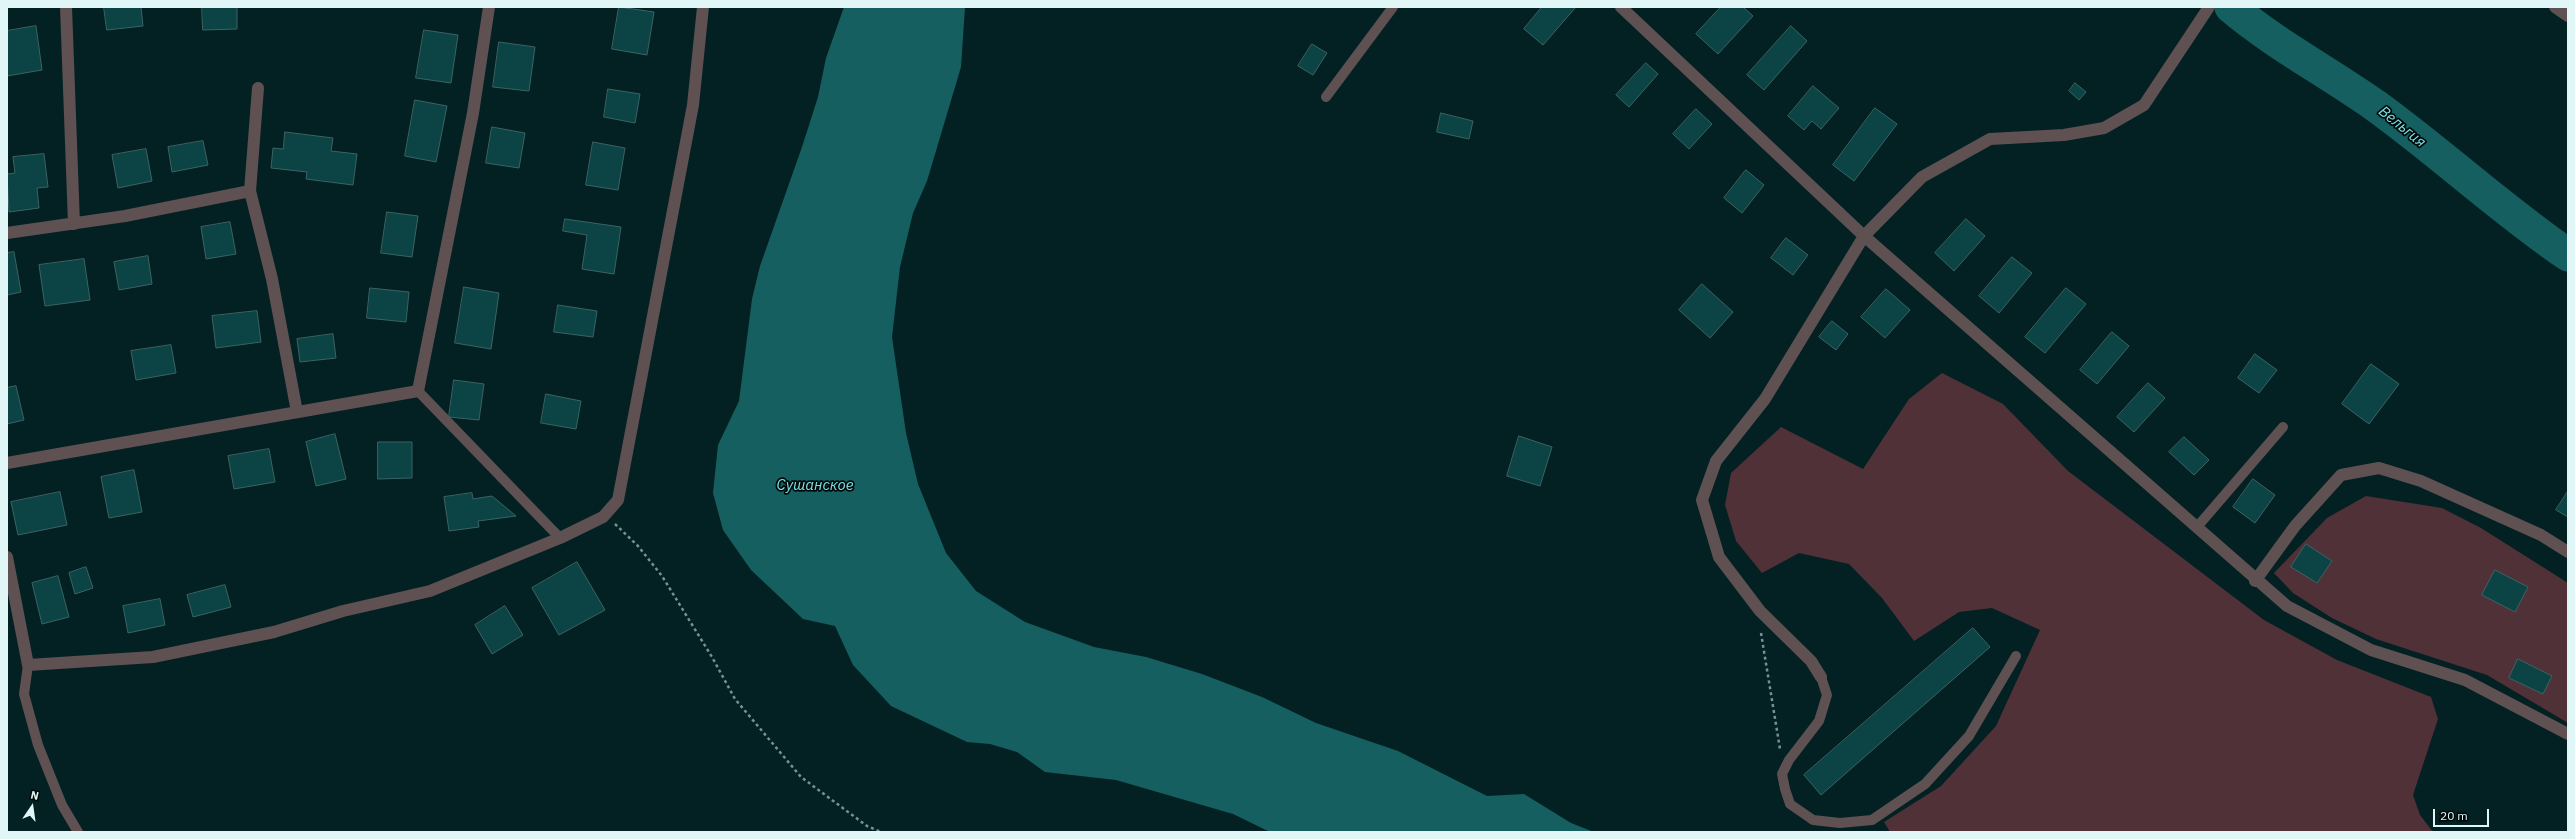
<!DOCTYPE html>
<meta charset="utf-8">
<style>
body{margin:0}
#map{position:relative;width:2575px;height:839px;overflow:hidden;background:#032122;font-family:"IBM Plex Sans",sans-serif}
canvas{display:block}
.frame{position:absolute;inset:0;border:8px solid #e1f6f6;pointer-events:none}
.north{position:absolute;left:12px;top:787px;width:40px;height:40px;-webkit-text-stroke:3px #000909;paint-order:stroke;rotate:13deg;font-size:11px;font-weight:700;line-height:16px;text-align:center;color:#e1f6f6}
.north::after{content:'';display:block;margin:auto;width:14px;height:18px;background:#e1f6f6;clip-path:polygon(50% 0,100% 100%,50% 72%,0 100%)}
.scale{position:absolute;left:2433px;top:809px;width:56px;height:18px;box-sizing:border-box;border:2px solid #e1f6f6;border-top:0;padding-left:5px;font-size:12px;line-height:14px;white-space:nowrap;color:#e1f6f6;-webkit-text-stroke:3px #000909;paint-order:stroke}
</style>
<div id="map">
<canvas width="2575" height="839"></canvas>
<div class="frame"></div>
<div class="north">N</div>
<div class="scale">20 m</div>
</div>
<script>
const c = document.querySelector('canvas').getContext('2d');
c.lineJoin = 'round';
function paint(path, color) {
  c.fillStyle = color;
  c.fill(path, 'evenodd');
}
function strokePath(path, color, width, dash) {
  c.strokeStyle = color;
  c.lineWidth = width;
  c.lineCap = dash ? 'butt' : 'round';
  c.setLineDash(dash || []);
  c.stroke(path);
}
function write(font, color, halo, rows, align = 'center') {
  c.font = font + ' "IBM Plex Sans",sans-serif';
  c.lineWidth = 3.5;
  c.setLineDash([]);
  c.textBaseline = 'middle';
  c.strokeStyle = halo;
  c.fillStyle = color;
  for (const [text, x, y, turn = 0] of rows) {
    c.save();
    c.translate(x, y);
    c.rotate((+turn || 0) * Math.PI / 180);
    c.textAlign = isNaN(turn) ? turn : align;
    if (halo) c.strokeText(text, 0, 0);
    c.fillText(text, 0, 0);
    c.restore();
  }
}
const green = new Path2D(`
 M1942 373 2003 404 2068 471 2264 620 2337 660 2431 697 2438 719 2413 795 2420 815 2433 832H1890L1884 822 1941 786 1996 726 2040 630 1992 608 1959 612 1914 641 1882 598 1849 564 1799 553 1762 573 1736 541 1725 505 1731 473 1781 427 1863 469 1909 399Z
 M2366 496 2442 508 2481 528 2568 583V723L2487 675 2376 639 2332 618 2293 593 2274 573 2327 518Z`);
const water = new Path2D(`
 M844 7H965L961 67 927 181 913 213 900 267 892 337 906 433 918 484 946 553 976 591 1025 622 1094 647 1146 657 1202 674 1262 697 1316 723 1398 751 1487 796 1524 794 1571 823 1594 832H1270L1233 814 1116 780 1045 772 1017 752 990 744 967 742 891 706 853 665 835 626 803 619 751 570 723 530 713 493 718 445 739 401 752 299 760 266 802 147 818 97 826 58Z`);
const river = new Path2D(`
 M2231 7C2276 45 2328 72 2376 106 2442 154 2501 209 2568 255`);
const building = new Path2D(`
 M104 7H141L143 26 107 30Z
 M202 7H237V29L203 30Z
 M619 7 654 12 647 55 612 49Z
 M1542 7H1576L1543 45 1524 29Z
 M1721 7H1743L1753 16 1718 54 1696 34Z
 M36 26 42 70 7 76V31Z
 M1791 26 1807 41 1764 90 1747 75Z
 M424 30 458 35 451 83 416 78Z
 M499 42 535 47 529 91 493 87Z
 M1312 44 1327 53 1313 75 1298 66Z
 M1646 63 1658 74 1629 107 1616 95Z
 M2075 83 2086 92 2079 100 2069 91Z
 M1813 86 1839 108 1821 129 1812 121 1804 130 1788 116Z
 M608 89 640 94 635 123 604 117Z
 M415 100 447 106 436 162 405 156Z
 M1875 108 1897 124 1854 181 1833 165Z
 M1696 109 1712 124 1689 149 1673 134Z
 M1441 113 1473 121 1469 139 1437 132Z
 M492 127 525 133 519 168 486 163Z
 M285 132 333 138 331 151 357 154 353 185 306 179 307 172 271 168 273 148 283 149Z
 M203 141 208 165 172 172 168 147Z
 M593 142 625 148 618 190 586 185Z
 M146 149 152 181 118 188 112 155Z
 M44 154 48 187 37 188 39 208 9 212 7 174 15 173 13 157Z
 M1746 170 1764 185 1742 213 1724 198Z
 M387 212 418 216 412 257 381 253Z
 M565 219 621 227 614 274 582 269 587 235 563 231Z
 M1966 219 1985 236 1954 271 1935 253Z
 M230 222 236 254 206 259 201 227Z
 M1786 238 1808 255 1793 275 1771 258Z
 M14 252 21 292 7 295V253Z
 M148 256 152 284 119 290 114 262Z
 M2012 257 2032 273 1999 313 1979 296Z
 M84 259 90 300 45 306 39 265Z
 M1702 284 1733 312 1710 338 1679 310Z
 M464 287 499 293 491 349 455 343Z
 M370 288 409 292 406 322 367 318Z
 M2066 288 2086 304 2045 353 2025 337Z
 M1886 289 1910 310 1885 338 1861 317Z
 M558 305 597 311 593 337 554 332Z
 M257 311 261 342 216 348 212 316Z
 M1832 321 1848 334 1836 350 1819 337Z
 M2112 332 2129 346 2097 384 2080 370Z
 M333 334 336 358 300 362 297 339Z
 M171 345 176 373 136 380 131 351Z
 M2255 354 2277 370 2259 393 2238 378Z
 M2371 364 2399 384 2369 424 2342 404Z
 M454 380 484 384 479 420 449 417Z
 M2148 383 2165 398 2134 432 2117 417Z
 M16 386 24 420 7 424V388Z
 M546 394 581 401 576 429 541 423Z
 M335 434 346 479 316 486 306 442Z
 M1519 436 1552 447 1540 486 1507 476Z
 M2184 437 2209 460 2194 475 2169 452Z
 M378 442H412V478L378 479Z
 M269 449 275 482 234 489 228 456Z
 M134 470 142 512 109 518 101 477Z
 M2253 479 2275 495 2255 523 2233 507Z
 M2568 491V517L2556 510Z
 M60 492 67 525 18 535 11 502Z
 M472 493 473 499 492 496 516 516 478 521 479 527 449 531 444 497Z
 M2306 544 2332 561 2317 583 2291 567Z
 M577 562 605 610 559 635 532 588Z
 M86 567 93 588 75 594 69 573Z
 M2495 570 2528 587 2515 612 2482 595Z
 M58 576 69 617 42 624 32 583Z
 M225 585 231 607 193 617 187 595Z
 M160 599 165 625 128 633 123 606Z
 M505 606 523 635 492 654 475 625Z
 M1973 628 1990 647 1821 795 1804 775Z
 M2518 659 2552 676 2543 694 2509 678Z`);
const path = new Path2D(`
 M615 524 638 546 662 576 712 657 735 699 801 777 867 826 881 832
 M1761 633 1780 749`);
const service = new Path2D(`
 M1326 97 1393 7
 M418 391 560 538
 M2197 527 2283 427
 M28 665 24 694 38 745 62 805 78 832
 M1821 677 1827 695 1819 721 1789 760 1782 774 1785 789 1790 804 1813 820 1840 823 1872 820 1925 784 1969 736 2016 656`);
const minor = new Path2D(`
 M66 7 74 224
 M1621 7 1864 236 2287 606 2371 650 2465 680 2568 734
 M2555 7 2568 16
 M258 88 250 191 272 279 297 412
 M7 233 125 216 250 191
 M7 463 418 391 473 113 489 7
 M7 557 28 665 153 657 274 632 343 611 430 591 560 538 603 517 618 500 693 105 703 7
 M2255 581 2295 526 2341 475 2379 468 2421 481 2541 535 2568 552
 M1821 677 1811 661 1760 611 1719 557 1702 500 1716 461 1765 399 1864 236 1922 177 1990 139 2064 135 2104 128 2144 105 2209 7`);
const waterNames = [
 ["Вельгия",2402,127,39],
 ["Сушанское",815,486]
];
paint(green, '#503137');
paint(water, '#165f61');
strokePath(river, '#165f61', 33);
paint(building, '#0c4344');
strokePath(building, '#3c6364', 1);
strokePath(path, '#789192', 2.5, [3, 3]);
strokePath(service, '#5f5052', 10);
strokePath(minor, '#5f5052', 12);
write('italic 15px', '#78e1e4', '#000909', waterNames);
</script>
